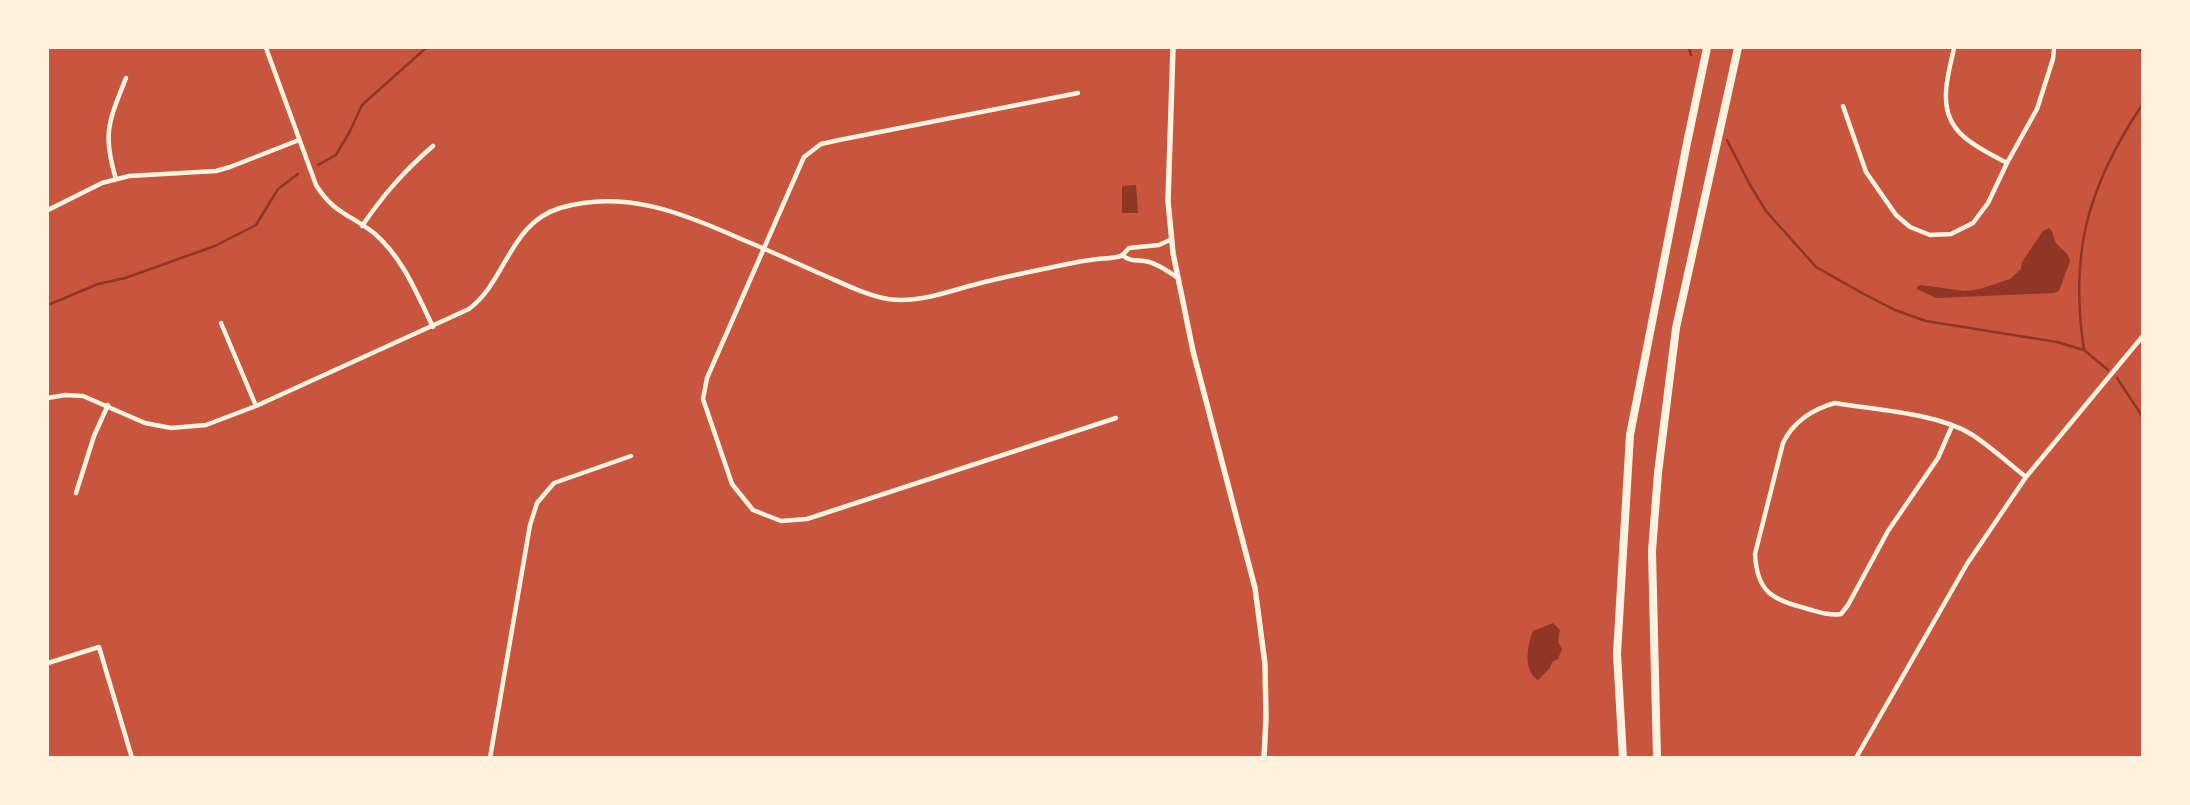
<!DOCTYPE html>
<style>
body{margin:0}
#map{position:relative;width:2190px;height:805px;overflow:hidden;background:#c8553d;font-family:Mulish,sans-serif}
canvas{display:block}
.frame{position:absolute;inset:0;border:49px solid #fff3e0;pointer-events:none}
</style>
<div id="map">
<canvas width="2190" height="805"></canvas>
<div class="frame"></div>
</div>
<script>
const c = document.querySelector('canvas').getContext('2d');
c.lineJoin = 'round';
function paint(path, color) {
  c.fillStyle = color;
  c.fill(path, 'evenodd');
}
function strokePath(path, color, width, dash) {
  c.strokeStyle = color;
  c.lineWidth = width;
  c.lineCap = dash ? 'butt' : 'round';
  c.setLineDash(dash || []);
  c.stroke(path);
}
const water = new Path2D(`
 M1136 185 1138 213H1122V186Z
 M2049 228 2052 231 2055 242 2068 255 2070 261 2059 291 2054 293 1936 298 1917 289V287L1920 285 1965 291 1980 289 2010 279 2021 269 2022 262 2043 231Z
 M1553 623 1560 630 1558 642 1562 649 1558 659 1552 662 1550 668 1538 680C1523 671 1527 645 1533 631Z`);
const stream = new Path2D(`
 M1689 48 1691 55
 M2140 48 2142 53
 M1727 140 1750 185 1766 211 1816 267 1862 293 1895 310 1926 321 2057 342 2084 350 2108 370
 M318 165 336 155 350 131 362 105 426 48
 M48 305 98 284 125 278 215 246 256 225 278 189 298 174
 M2084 350C2069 253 2088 186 2142 105
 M2117 378 2142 416`);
const minor = new Path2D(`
 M266 48 316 185C334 214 350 214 374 233 403 258 417 294 433 327
 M1954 48C1951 63 1945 82 1946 98 1946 135 1979 148 2007 163
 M1078 93 839 140 821 144 804 157 707 378 703 399 732 484 753 510 781 521 807 519 1116 418
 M1843 106 1866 172 1896 215 1910 227 1930 235 1951 234 1973 223 1988 203 2007 163 2037 109 2053 59 2054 48
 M116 179C102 133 109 121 126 78
 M48 210 102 183 129 176 216 171 230 167 299 140
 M362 226C384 194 404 171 433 146
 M1122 255C1132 263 1138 259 1149 262 1160 265 1169 272 1178 278
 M221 323 256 406
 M48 398 65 395 83 396 145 423 171 428 206 425 256 406 469 309C507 280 509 224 560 208 624 189 683 213 741 239 768 250 794 262 821 274 842 283 865 295 888 299 917 304 949 291 977 284 999 278 1021 274 1043 269 1059 266 1075 262 1091 260 1100 258 1112 259 1121 256 1124 254 1127 250 1129 248L1159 245 1172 239
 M1952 426 1938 458 1888 531 1848 605 1841 614C1830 616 1819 612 1808 609 1773 599 1757 594 1755 554L1783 443C1793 422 1813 409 1835 403 1876 410 1936 413 1971 434 1990 446 2008 463 2026 477
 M76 493 94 436 108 405
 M48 663 99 647 132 758
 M490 758 530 525 537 503 554 483 631 456
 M1856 758 1967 564 2026 477 2142 337`);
const secondary = new Path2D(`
 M1173 48 1168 201 1173 253 1193 351 1255 588 1265 664 1266 718 1264 758`);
const motorway = new Path2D(`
 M1623 758 1617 654 1630 435 1687 143 1707 48
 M1657 758 1652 551 1658 473 1676 328 1738 48`);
paint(water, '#8f3625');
strokePath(stream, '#8f3625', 2.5);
strokePath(minor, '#fff3e0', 4.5);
strokePath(secondary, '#fff3e0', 5.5);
strokePath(motorway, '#fff3e0', 8);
</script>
